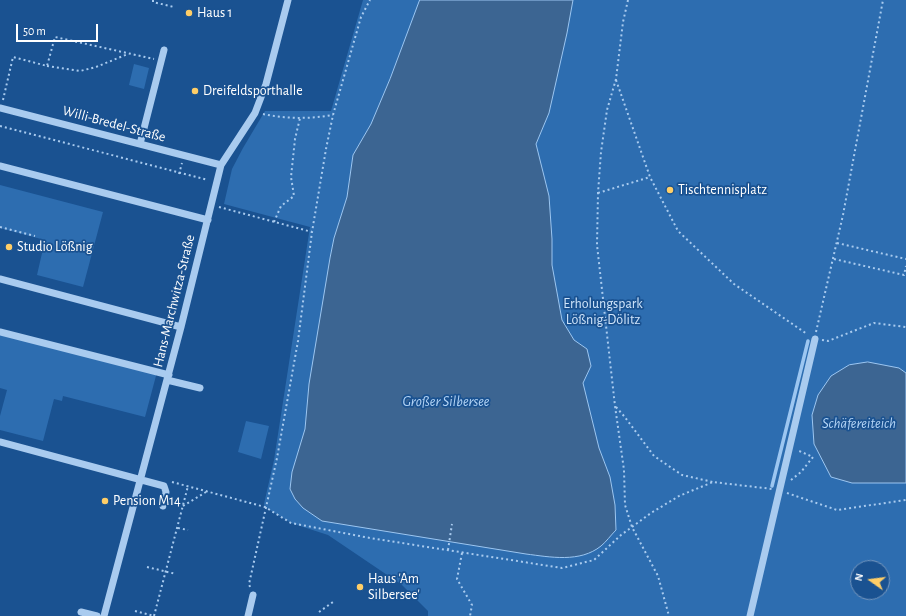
<!DOCTYPE html>
<meta charset="utf-8">
<style>
body{margin:0}
#map{position:relative;width:906px;height:616px;overflow:hidden;background:#1a5291;font-family:"Alegreya Sans",sans-serif}
canvas{display:block}
.north{position:absolute;left:850px;top:560px;width:40px;height:40px;box-sizing:border-box;background:#1a5291;border:1px solid #7697bd;border-radius:50%;rotate:284deg;font-size:11px;font-weight:700;line-height:16px;text-align:center;color:#fff}
.north::after{content:'';display:block;margin:auto;width:14px;height:18px;background:#ffce67;clip-path:polygon(50% 0,100% 100%,50% 72%,0 100%)}
.scale{position:absolute;left:16px;top:24px;width:82px;height:18px;box-sizing:border-box;border:2px solid #fff;border-top:0;padding-left:5px;font-size:12px;line-height:14px;white-space:nowrap;color:#fff;-webkit-text-stroke:3px #1a5291;paint-order:stroke}
</style>
<div id="map">
<canvas width="906" height="616"></canvas>
<div class="north">N</div>
<div class="scale">50 m</div>
</div>
<script>
const c = document.querySelector('canvas').getContext('2d');
c.lineJoin = 'round';
function paint(path, color) {
  c.fillStyle = color;
  c.fill(path, 'evenodd');
}
function strokePath(path, color, width, dash) {
  c.strokeStyle = color;
  c.lineWidth = width;
  c.lineCap = dash ? 'butt' : 'round';
  c.setLineDash(dash || []);
  c.stroke(path);
}
function write(font, color, halo, rows, align = 'center') {
  c.font = font + ' "Alegreya Sans",sans-serif';
  c.lineWidth = 3.5;
  c.setLineDash([]);
  c.textBaseline = 'middle';
  c.strokeStyle = halo;
  c.fillStyle = color;
  for (const [text, x, y, turn = 0] of rows) {
    c.save();
    c.translate(x, y);
    c.rotate((+turn || 0) * Math.PI / 180);
    c.textAlign = isNaN(turn) ? turn : align;
    if (halo) c.strokeText(text, 0, 0);
    c.fillText(text, 0, 0);
    c.restore();
  }
}
const green = new Path2D(`
 M363 0H906V616H428V611L402 585 328 535 291 523 265 507 264 504 274 460 310 227 224 204 232 169 243 148 265 111H331ZM858 568H882V592H858Z
 M134 64 149 68 144 89 129 85Z
 M0 185 103 212 83 287 37 275 45 240 0 228Z
 M0 332 157 372 145 417 63 396 62 401 54 399 43 441 0 430V416L7 390 0 388Z
 M246 421 269 426 261 459 238 452Z`);
const water = new Path2D(`
 M420 0H573L567 33 549 113 536 144 549 196 552 239V265L562 320 574 340 587 349 591 366 583 383 599 448 610 477 615 505 616 530C611 535 606 542 601 546 580 563 550 557 526 554L322 521 303 508 295 499 290 489 292 472 305 429 309 384 330 258 334 238 347 197 353 155 371 124 390 79Z
 M868 362 899 368 906 373V483H852L831 477 814 444 812 415 818 395 831 376 849 365Z`);
const stream = new Path2D(`
 M772 486 808 341`);
const path = new Path2D(`
 M153 0V2L174 7
 M628 0 623 22 616 79 607 110 601 152 598 193 597 245 615 406 624 470 625 505 632 527 658 576 669 616
 M47 66 80 71 96 67 128 54
 M616 80 650 177 678 231 734 284 807 334
 M3 100 13 57 47 66 55 37 154 59
 M263 114C286 119 310 119 333 115
 M0 126 208 180
 M179 174 182 163
 M598 193 650 177
 M219 207 312 232
 M274 222 281 206 294 196 291 177 295 139 300 118
 M0 227 35 236
 M837 243 906 259
 M834 259 904 275 906 266
 M816 332 843 215 883 0
 M822 340 828 341 874 323 906 327
 M616 407 624 416 654 456 682 475 713 482
 M791 480 801 472 813 457 797 450
 M172 482 265 507 291 523 370 538 562 568 594 560 621 535 651 513 679 496 713 482 772 489
 M787 493 837 510 906 500
 M183 506 206 492
 M178 528 188 530
 M448 550 452 524
 M462 553 457 579 472 605 470 616
 M147 567 176 574
 M250 587 249 584 277 458 298 341 312 232 326 149 333 115 361 17 370 0
 M135 611 154 616
 M319 612 333 602
 M154 616 188 486`);
const minor = new Path2D(`
 M0 108 221 165
 M140 144 164 50
 M0 166 208 220
 M0 279 181 327
 M0 332 169 375
 M167 380 200 388
 M0 442 164 486 166 492 163 506
 M81 612 97 616
 M104 616 181 327 221 165 255 113 266 84 288 0
 M248 616 253 595
 M750 616 815 339`);
const markers = [
 [189,13,4,"#ffce67"],
 [195,91,4,"#ffce67"],
 [670,190,4,"#ffce67"],
 [9,247,4,"#ffce67"],
 [105,501,4,"#ffce67"],
 [360,587,4,"#ffce67"]
];
const poiNames = [
 ["Haus 1",197,13],
 ["Dreifeldsporthalle",203,91],
 ["Tischtennisplatz",678,190],
 ["Studio Lößnig",17,247],
 ["Pension M14",113,501],
 ["Haus 'Am",368,579],
 ["Silbersee'",368,595]
];
const streetNames = [
 ["Willi-Bredel-Straße",114,124,15],
 ["Hans-Marchwitza-Straße",174,301,-76]
];
const parkNames = [
 ["Erholungspark",603,304],
 ["Lößnig-Dölitz",603,320]
];
const waterNames = [
 ["Großer Silbersee",446,401],
 ["Schäfereiteich",859,423]
];
paint(green, '#2d6db0');
paint(water, '#3c6592');
strokePath(water, '#9cc6f1', 1);
strokePath(stream, '#9cc6f1', 3.5);
strokePath(path, '#a9cbef', 2, [2, 3]);
strokePath(minor, '#a9cbef', 7);
for (const [x, y, r, color] of markers) {
  const dot = new Path2D();
  dot.arc(x, y, r, 0, 2 * Math.PI);
  c.fillStyle = color;
  c.fill(dot);
  strokePath(dot, '#1a5291', 1.5);
}
write('14px', '#fff', '#1a5291', poiNames, 'left');
write('14px', '#fff', '#1a5291', streetNames);
write('14px', '#d0e5fb', '#1a5291', parkNames);
write('italic 15px', '#b5d5f6', '#1a5291', waterNames);
</script>
